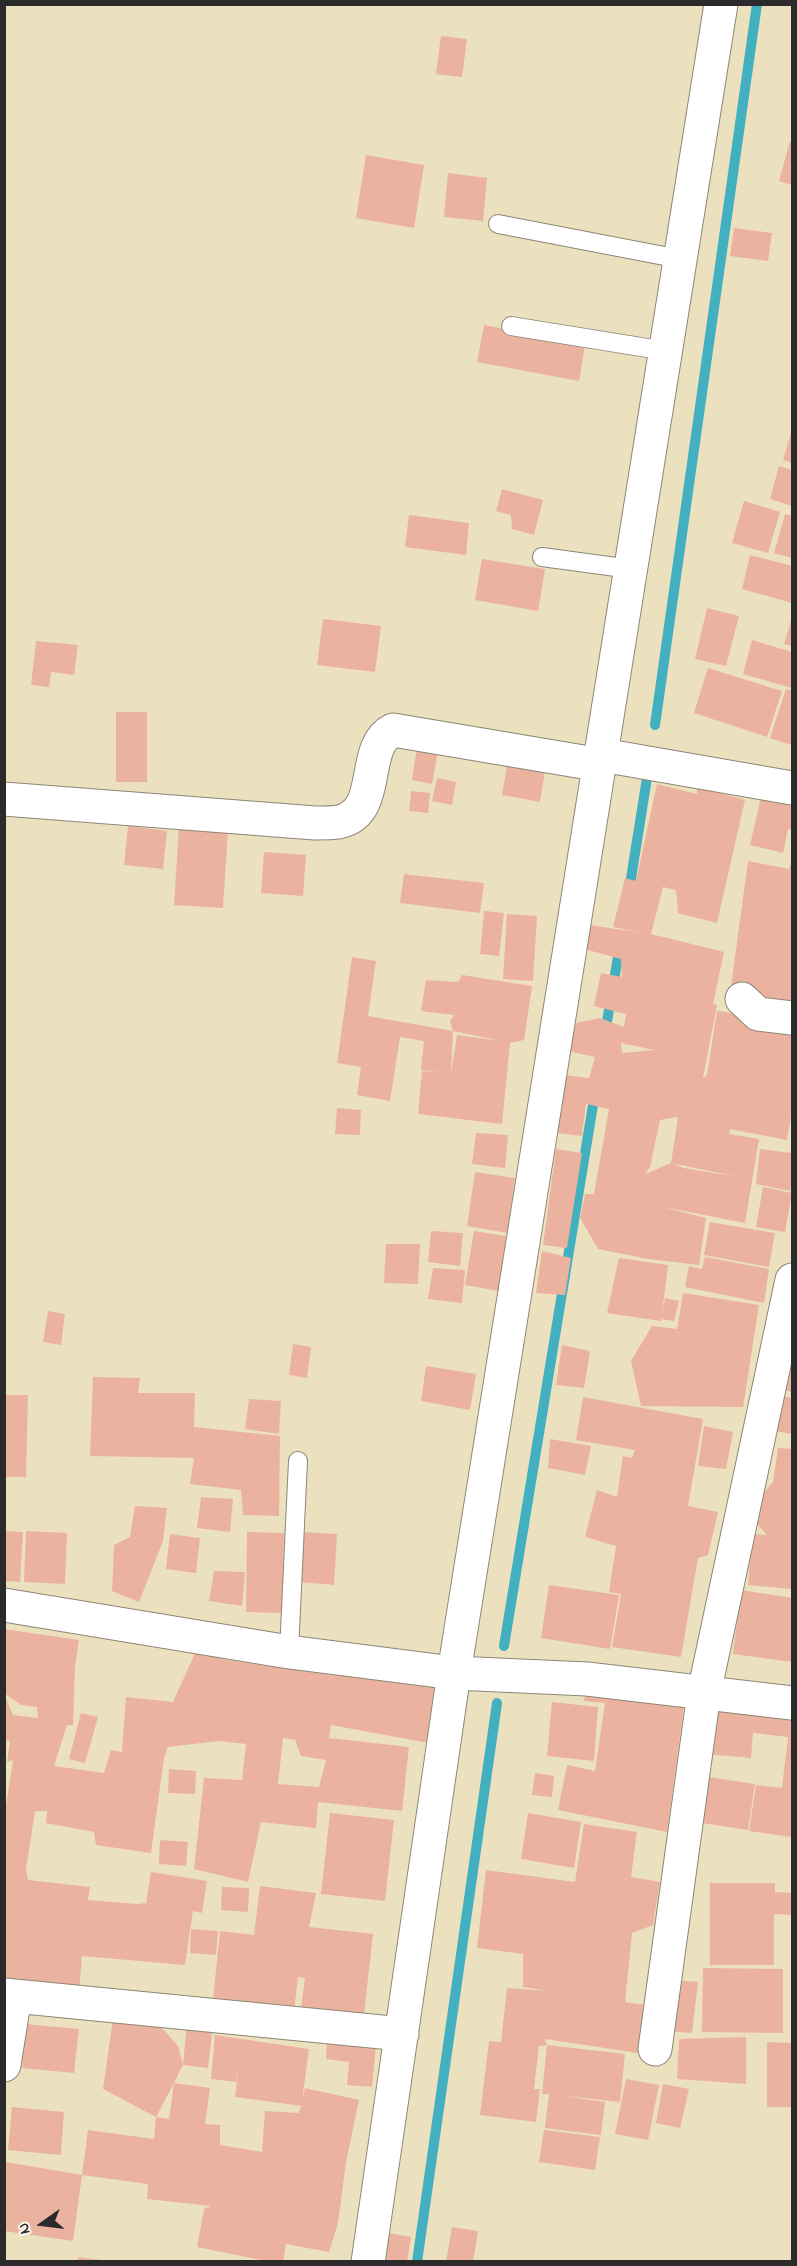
<!DOCTYPE html>
<style>
body{margin:0}
#map{position:relative;width:797px;height:2266px;overflow:hidden;background:#ece1bf;font-family:"Indie Flower",sans-serif}
canvas{display:block}
.frame{position:absolute;inset:0;border:6px solid #2b2b2b;pointer-events:none}
.north{position:absolute;left:12px;top:2194px;width:60px;height:60px;-webkit-text-stroke:4px #fbf7ec;paint-order:stroke;rotate:256deg;font-size:16px;font-weight:700;line-height:24px;text-align:center;color:#2b2b2b}
.north::after{content:'';display:block;margin:auto;width:21px;height:27px;background:#2b2b2b;clip-path:polygon(50% 0,100% 100%,50% 72%,0 100%)}
</style>
<div id="map">
<canvas width="797" height="2266"></canvas>
<div class="frame"></div>
<div class="north">N</div>
</div>
<script>
const c = document.querySelector('canvas').getContext('2d');
c.lineJoin = 'round';
function strokePath(path, color, width, dash) {
  c.strokeStyle = color;
  c.lineWidth = width;
  c.lineCap = dash ? 'butt' : 'round';
  c.setLineDash(dash || []);
  c.stroke(path);
}
function paint(path, color) {
  c.fillStyle = color;
  c.fill(path, 'evenodd');
}
const stream = new Path2D(`
 M655 725 757 4
 M629 891 647 778
 M605 1033 620 945
 M504 1646 595 1093
 M417 2262 497 1703`);
const building = new Path2D(`
 M441 36 467 39 462 77 436 74Z
 M790 141 792 142V185L779 181Z
 M366 155 424 165 414 228 356 218Z
 M448 173 487 178 483 221 444 217Z
 M734 228 772 233 768 261 730 256Z
 M484 325 585 345 579 381 477 362Z
 M792 429V463L783 460Z
 M779 466 792 470V506L770 499Z
 M502 489 543 500 534 535 512 529 511 515 496 511Z
 M744 501 780 512 768 553 732 543Z
 M785 514 792 516V558L774 553Z
 M409 515 469 523 466 555 405 547Z
 M750 555 792 566V603L742 589Z
 M482 559 545 569 538 611 475 600Z
 M707 608 739 616 726 666 695 659Z
 M792 617V646L784 644Z
 M323 619 381 626 375 672 317 665Z
 M752 640 792 652V688L743 674Z
 M36 641 78 645 74 675 51 672 49 687 31 685Z
 M708 668 782 691 767 737 694 713Z
 M786 689 792 691V745L770 738Z
 M116 712H147V782H116Z
 M417 747 438 750 432 784 412 780Z
 M508 759 546 765 540 802 502 795Z
 M437 778 456 782 452 805 432 801Z
 M657 784 697 794V787L745 800 717 923 678 913 676 890 663 887 651 934 724 952 713 1004 717 1005 703 1078 707 1075 717 1011 792 1020V1110L787 1140 730 1129 729 1134 759 1139 745 1223 663 1207 706 1218 699 1265 648 1259 598 1249 580 1218 585 1194H594L609 1109 586 1104 582 1136 557 1133 564 1075 589 1078 595 1057 568 1051 576 1023 600 1018 624 1027 626 1014 594 1006 601 973 622 977 621 959 584 949 589 925 643 933 613 927 625 878 636 881ZM621 1043 654 1050 622 1053ZM678 1117 671 1163 738 1177 684 1168 671 1163 645 1174 650 1167 660 1120Z
 M411 791 430 793 428 813 409 811Z
 M762 793 792 800V830L788 829 783 853 750 845Z
 M128 826 167 831 163 869 124 865Z
 M179 826 228 829 223 908 174 905Z
 M264 852 306 855 303 896 261 893Z
 M792 859V1020L730 994 748 861 789 869Z
 M404 874 484 883 480 913 400 903Z
 M484 911 504 913 499 956 480 954Z
 M507 914 537 916 533 981 503 979Z
 M352 957 376 961 368 1016 453 1031 451 1074 457 1035 501 1041 453 1031 450 1021 454 1015 421 1011 426 980 458 982 462 975 532 986 524 1040 510 1043 502 1124 418 1114 422 1071 440 1072 421 1070 424 1041 400 1037 390 1101 357 1095 361 1067 337 1063Z
 M337 1108 361 1110 360 1135 335 1134Z
 M476 1133 508 1135 505 1168 472 1164Z
 M556 1149 582 1153 567 1248 543 1245Z
 M760 1149 792 1153V1181L790 1191 756 1184Z
 M475 1172 515 1178 507 1233 467 1226Z
 M763 1187 792 1193 785 1232 756 1227Z
 M710 1222 775 1233 769 1267 704 1255Z
 M431 1231 463 1233 460 1266 428 1262Z
 M474 1231 513 1237 504 1292 465 1285Z
 M386 1244H420L418 1284 384 1283Z
 M542 1251 571 1258 565 1295 536 1293Z
 M705 1257 769 1269 764 1303 685 1287 689 1266 702 1269Z
 M619 1258 668 1265 661 1321 607 1313Z
 M433 1268 465 1270 462 1303 428 1299Z
 M683 1293 759 1305 743 1407 641 1406 631 1361 652 1326 677 1329Z
 M665 1298 679 1301 674 1321 661 1319Z
 M48 1311 65 1314 61 1345 43 1342Z
 M792 1337V1392L779 1389Z
 M293 1344 311 1347 307 1378 289 1375Z
 M562 1345 590 1351 584 1388 556 1385Z
 M426 1366 476 1374 470 1410 421 1401Z
 M93 1377 140 1378 138 1393H195L194 1427 280 1436 279 1516 243 1515 241 1490 190 1484 194 1458 90 1456Z
 M4 1395H28L26 1477H4Z
 M776 1395 792 1398V1434L770 1430Z
 M583 1397 703 1419 688 1506 718 1512 708 1555 698 1558 681 1657 612 1647 621 1594 609 1592 616 1546 585 1537 597 1490 617 1497 623 1456 632 1458 635 1450 576 1440Z
 M249 1399 281 1401 279 1434 245 1429Z
 M704 1426 733 1432 726 1469 698 1466Z
 M550 1439 591 1446 585 1475 548 1468Z
 M778 1448 792 1449V1589L748 1585 752 1534 767 1535 758 1525 761 1496 773 1482Z
 M201 1497 233 1499 230 1532 197 1528Z
 M135 1506 167 1508 163 1541 139 1602 112 1591 114 1545 130 1537Z
 M4 1531 23 1532 20 1582 4 1581Z
 M26 1531 67 1533 65 1584 24 1582Z
 M247 1532 284 1533 282 1613 246 1612Z
 M302 1532 337 1534 334 1585 299 1582Z
 M170 1534 200 1538 196 1573 166 1569Z
 M214 1571 245 1572 242 1606 209 1601Z
 M549 1585 619 1595 610 1649 541 1638Z
 M741 1590 792 1598V1662L733 1654Z
 M4 1629 79 1640 75 1666 73 1725H67L54 1766 104 1773 111 1750 122 1752 126 1697 173 1702 196 1651 227 1660 338 1676 342 1669 439 1674 429 1743 331 1725 329 1738 409 1747 402 1811 318 1802 316 1828 261 1822 248 1882 194 1869 204 1778 242 1780 246 1744 219 1741 168 1747 164 1758 151 1853 96 1845 94 1832 46 1823 47 1811H35L26 1870 28 1880 90 1887 88 1900 137 1904 146 1903 151 1872 207 1881 202 1913 193 1911 185 1965 82 1956 79 1991 4 1982V1806H6L13 1760 7 1762 10 1741 4 1740V1693L13 1715 38 1718 37 1707 21 1705 4 1693 6 1676H4ZM283 1738 295 1740 301 1756 326 1760 319 1787 278 1784Z
 M587 1679 686 1692 667 1832 558 1810 567 1765 595 1771 605 1703 584 1701Z
 M709 1700 792 1708V1837L749 1831 756 1785 782 1788 788 1737 753 1733 751 1758 705 1754Z
 M552 1702 598 1707 594 1761 547 1756Z
 M81 1713 98 1717 85 1763 69 1759Z
 M169 1769 196 1771 195 1794 168 1793Z
 M535 1773 554 1776 552 1797 532 1795Z
 M702 1776 755 1784 748 1830 695 1822Z
 M330 1813 394 1820 385 1901 321 1894Z
 M528 1813 581 1822 574 1868 521 1859Z
 M584 1824 637 1832 631 1877 660 1882 653 1925 632 1933 625 2002 645 2005 638 2053 545 2039 547 2045 539 2046 534 2089H540L536 2122 480 2115 489 2041 501 2042 507 1988 548 1991 523 1987V1954L477 1948 486 1870 575 1882Z
 M160 1840 188 1842 186 1866 159 1864Z
 M710 1883H775V1892L792 1893V1915L774 1914V1965H710Z
 M260 1886 316 1893 309 1927 373 1934 364 2015 301 2008 305 1978 298 1977 294 2011 213 2000 220 1931 254 1935Z
 M222 1887 249 1888 248 1912 221 1910Z
 M191 1929 218 1931 216 1955 190 1953Z
 M703 1968 783 1969V2033L702 2032Z
 M674 1980 698 1982 692 2033 669 2031Z
 M114 2012 153 2018 178 2046 183 2065 174 2083 210 2088 205 2124 220 2125V2145L262 2152 265 2111 298 2113 302 2106 235 2097 238 2071 236 2082 211 2079 215 2035 309 2049 302 2101 305 2088 359 2100 346 2162 338 2223 329 2252 286 2244 283 2262H271L197 2247 204 2209 211 2206 147 2199 148 2184 82 2175 73 2241 4 2231 6 2162 82 2175 88 2130 154 2139 156 2117 169 2119 174 2083 156 2117 103 2089Z
 M187 2021 213 2024 208 2068 183 2065Z
 M26 2024 79 2029 74 2073 22 2068Z
 M746 2037V2084L677 2079 679 2039Z
 M327 2041 376 2046 372 2087 347 2085 349 2062 326 2059Z
 M767 2042 792 2043V2107H767Z
 M547 2045 625 2054 620 2102 556 2095 605 2102 601 2135 545 2128 549 2094H542Z
 M626 2079 659 2085 648 2140 615 2134Z
 M663 2084 689 2089 680 2128 656 2123Z
 M12 2107 64 2112 61 2155 8 2150Z
 M544 2130 600 2137 595 2170 539 2162Z
 M452 2227 478 2231 473 2262H446Z
 M389 2233 411 2237 407 2262H384Z
 M78 2257 102 2260 101 2262H77Z`);
const lane = new Path2D(`
 M498 224 680 259
 M511 326 666 351
 M542 557 631 569
 M289 1652 298 1461`);
const street = new Path2D(`
 M602 755 792 788
 M4 799 315 823C323 823 332 823 339 822 384 812 359 747 393 730L601 765
 M742 999 758 1014 792 1018
 M4 1995 402 2034
 M655 2049 704 1693 792 1280
 M4 2065 15 1996
 M368 2262 454 1673 721 4`);
const secondary = new Path2D(`
 M4 1605 289 1652 454 1673 587 1679 792 1703`);
strokePath(stream, '#42b0be', 10);
paint(building, '#ecb2a0');
strokePath(lane, '#8c8675', 20);
strokePath(street, '#8c8675', 35);
strokePath(secondary, '#8c8675', 35);
strokePath(lane, '#fff', 18);
strokePath(street, '#fff', 33);
strokePath(secondary, '#fff', 33);
</script>
